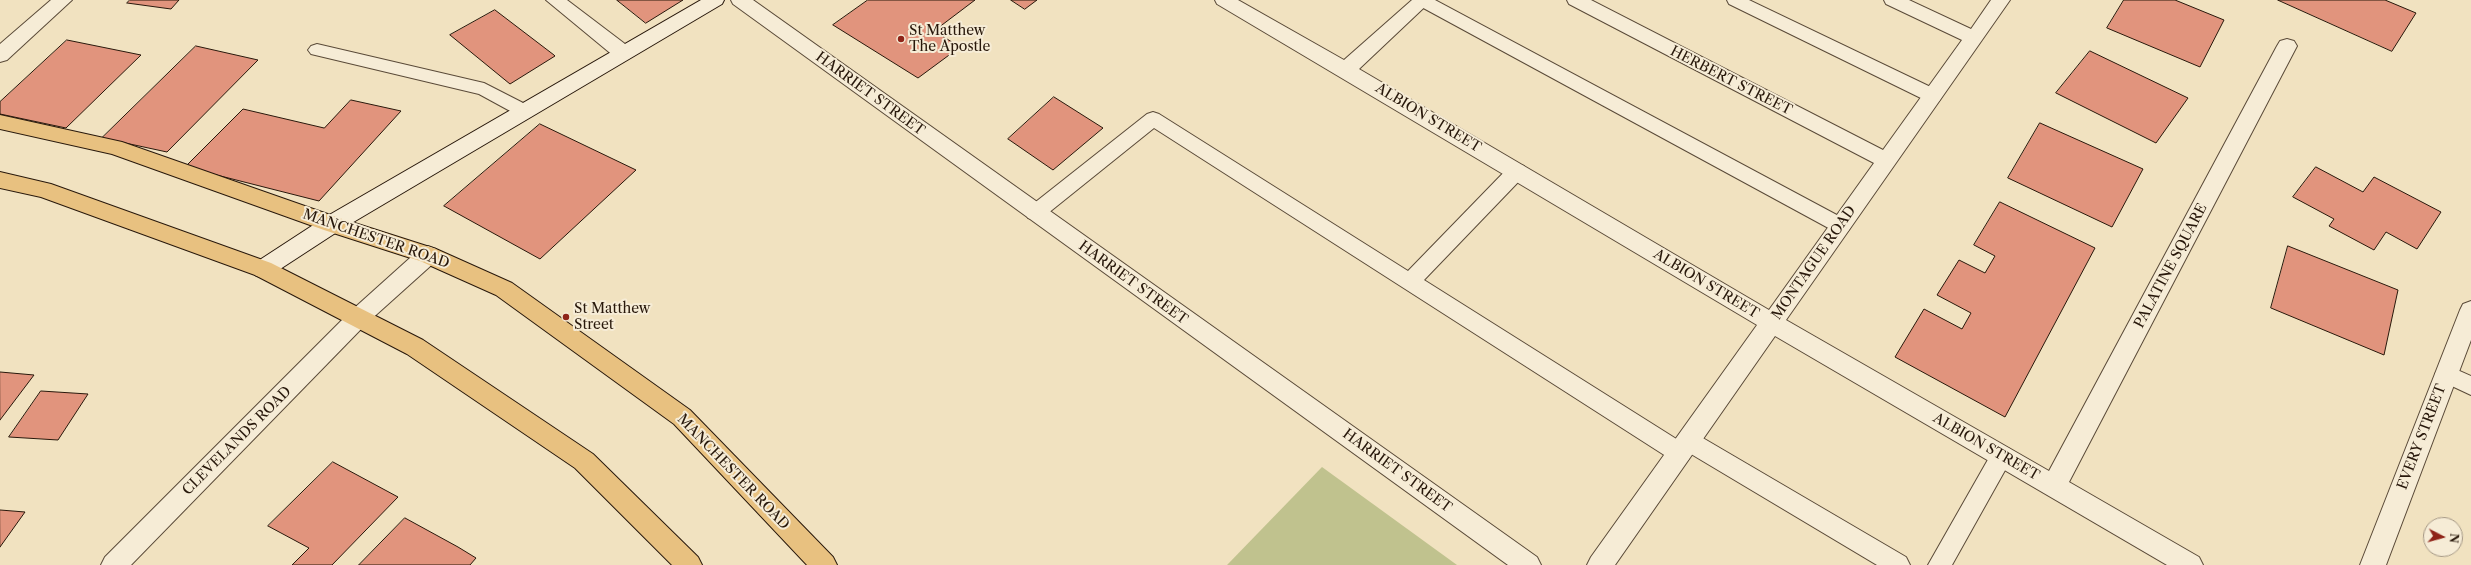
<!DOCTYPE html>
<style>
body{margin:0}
#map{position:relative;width:2471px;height:565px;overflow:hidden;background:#f1e2c0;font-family:"Libre Caslon Text",serif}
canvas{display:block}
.north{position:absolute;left:2423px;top:517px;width:40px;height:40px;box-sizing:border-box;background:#f6ecd6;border:1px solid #a49785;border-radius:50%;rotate:96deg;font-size:11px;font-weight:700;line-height:16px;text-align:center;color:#28180b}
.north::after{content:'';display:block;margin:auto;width:14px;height:18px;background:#8f2418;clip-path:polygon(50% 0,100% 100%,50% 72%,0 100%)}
</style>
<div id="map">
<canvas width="2471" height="565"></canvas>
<div class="north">N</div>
</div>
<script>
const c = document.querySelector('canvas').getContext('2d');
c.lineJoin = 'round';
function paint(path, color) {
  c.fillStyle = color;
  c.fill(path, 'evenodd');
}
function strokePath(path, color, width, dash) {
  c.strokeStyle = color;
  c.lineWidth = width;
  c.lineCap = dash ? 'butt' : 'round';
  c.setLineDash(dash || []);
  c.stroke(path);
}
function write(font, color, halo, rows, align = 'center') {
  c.font = font + ' "Libre Caslon Text",serif';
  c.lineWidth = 4;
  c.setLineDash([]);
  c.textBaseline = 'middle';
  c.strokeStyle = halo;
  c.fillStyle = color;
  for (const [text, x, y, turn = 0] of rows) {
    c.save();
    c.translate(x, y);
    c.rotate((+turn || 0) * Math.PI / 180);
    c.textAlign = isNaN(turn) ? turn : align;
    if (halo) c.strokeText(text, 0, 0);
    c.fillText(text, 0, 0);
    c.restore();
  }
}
const green = new Path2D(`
 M1322 467 1457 565H1227Z`);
const building = new Path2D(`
 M130 0H179L171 9 127 3Z
 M617 0H683L646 23Z
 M868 0H975L934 31 960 47 918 78 833 25Z
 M1011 0H1037L1025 9Z
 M2124 0H2175L2224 20 2200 67 2107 28Z
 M2278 0H2385L2416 13 2392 51Z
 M495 10 554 55 555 56 510 84 450 35Z
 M67 40 141 55 66 128 0 114V102Z
 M196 46 258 60 167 152 102 138Z
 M2090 51 2188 98 2156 143 2056 93Z
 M1054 97 1103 128 1053 170 1008 139Z
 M351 100 401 111 319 201 185 167 243 109 324 128Z
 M2040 123 2143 169 2112 227 2008 178Z
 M540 124 636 170 540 259 444 206Z
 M2316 167 2363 192 2374 177 2441 212 2417 249 2386 232 2374 250 2329 226 2334 219 2293 197Z
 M2000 202 2095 248 2005 417 1895 357 1924 309 1962 329 1971 313 1937 295 1959 260 1985 273 1995 256 1974 245Z
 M2288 246 2398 290 2384 355 2271 308Z
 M0 372 34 375 0 420Z
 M41 391 88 394 58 440 9 437Z
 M333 462 398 497 332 565H292L309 548 268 526Z
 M0 510 25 512 0 547Z
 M405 518 458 547 476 558 470 565H359Z`);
const lane = new Path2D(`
 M1414 0H1435L1848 221 1851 226 1848 231 1841 233 1834 231 1416 4Z
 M1727 0H1749L1939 91 1942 96 1939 101 1933 102 1927 101 1729 4Z
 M317 44 484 83 529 106 532 111 529 116 523 118 479 94 311 54 308 50 311 46Z
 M1153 112 1159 114 1408 271 1510 166 1517 164 1524 166 1526 171 1524 176 1424 280 1678 440 1680 434 1688 432 1696 434 1906 557 1910 565H1877L1691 454 1688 460 1680 463 1672 460 1154 128 1042 218 1035 220 1028 218 1025 213 1028 208 1147 114Z
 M2446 365 2471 376V395L2439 380 2435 374 2439 368Z
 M2002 446 2010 449 2013 456 1952 565H1928L1994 449Z`);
const street = new Path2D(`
 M51 0H72L7 60 0 62V44Z
 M546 0H567L629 47 632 52 629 57 622 59 615 57Z
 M731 0H753L1537 557 1541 565H1508L733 4Z
 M1215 0H1238L1344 60 1412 0H1432L1359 69 1769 310 1874 163 1569 4 1567 0H1591L1883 150 1962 40 1886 4 1884 0H1909L1971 29 1991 0H2010L1786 320 2049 471 2277 46 2280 41 2287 39 2294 41 2297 46 2069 482 2199 557 2203 565H2167L1775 336 1615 565H1587L1591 557 1757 325 1217 4Z
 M428 246 436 249 439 255 436 261 367 323 131 565H101L105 557 351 311 420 249Z
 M2471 301V340L2386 565H2360L2460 310 2463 304Z`);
const secondary = new Path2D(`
 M701 0H724L722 4 340 230 271 275 263 278 255 275 252 269 255 263 324 218Z`);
const primary = new Path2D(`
 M0 115 122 142 339 218 436 249 512 283 690 410 833 557 837 565H807L674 424 496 295 420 261 324 230 112 154 0 129Z
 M0 172 51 184 271 263 423 340 593 454 698 557 702 565H672L575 468 407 354 255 275 41 197 0 188Z`);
const markers = [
 [901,39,4,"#8f2418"],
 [566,317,4,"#8f2418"]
];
const poiNames = [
 ["St Matthew",909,31],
 ["The Apostle",909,47],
 ["St Matthew",574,309],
 ["Street",574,325]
];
const streetNames = [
 ["HERBERT STREET",1731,81,27],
 ["HARRIET STREET",870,94,36],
 ["ALBION STREET",1428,118,31],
 ["MANCHESTER ROAD",376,239,19],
 ["MONTAGUE ROAD",1814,263,-55],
 ["PALATINE SQUARE",2171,266,-62],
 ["HARRIET STREET",1133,283,36],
 ["ALBION STREET",1706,284,31],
 ["EVERY STREET",2422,437,-69],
 ["CLEVELANDS ROAD",237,441,-45],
 ["ALBION STREET",1986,447,30],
 ["HARRIET STREET",1397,471,36],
 ["MANCHESTER ROAD",733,472,46]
];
paint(green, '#c0c28e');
paint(building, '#e1947d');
strokePath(building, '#28180b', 1);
strokePath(lane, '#5a4a38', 2);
strokePath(street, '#5a4a38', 2);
strokePath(secondary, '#28180b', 2);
strokePath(primary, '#28180b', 2);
paint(lane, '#f6ecd6');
paint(street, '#f6ecd6');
paint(secondary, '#f6ecd6');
paint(primary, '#e8c180');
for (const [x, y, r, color] of markers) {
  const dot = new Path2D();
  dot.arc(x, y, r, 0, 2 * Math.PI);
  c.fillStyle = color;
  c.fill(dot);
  strokePath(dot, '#f6ecd6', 1.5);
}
write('14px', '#28180b', '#f6ecd6', poiNames, 'left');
write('14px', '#28180b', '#f6ecd6', streetNames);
</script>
